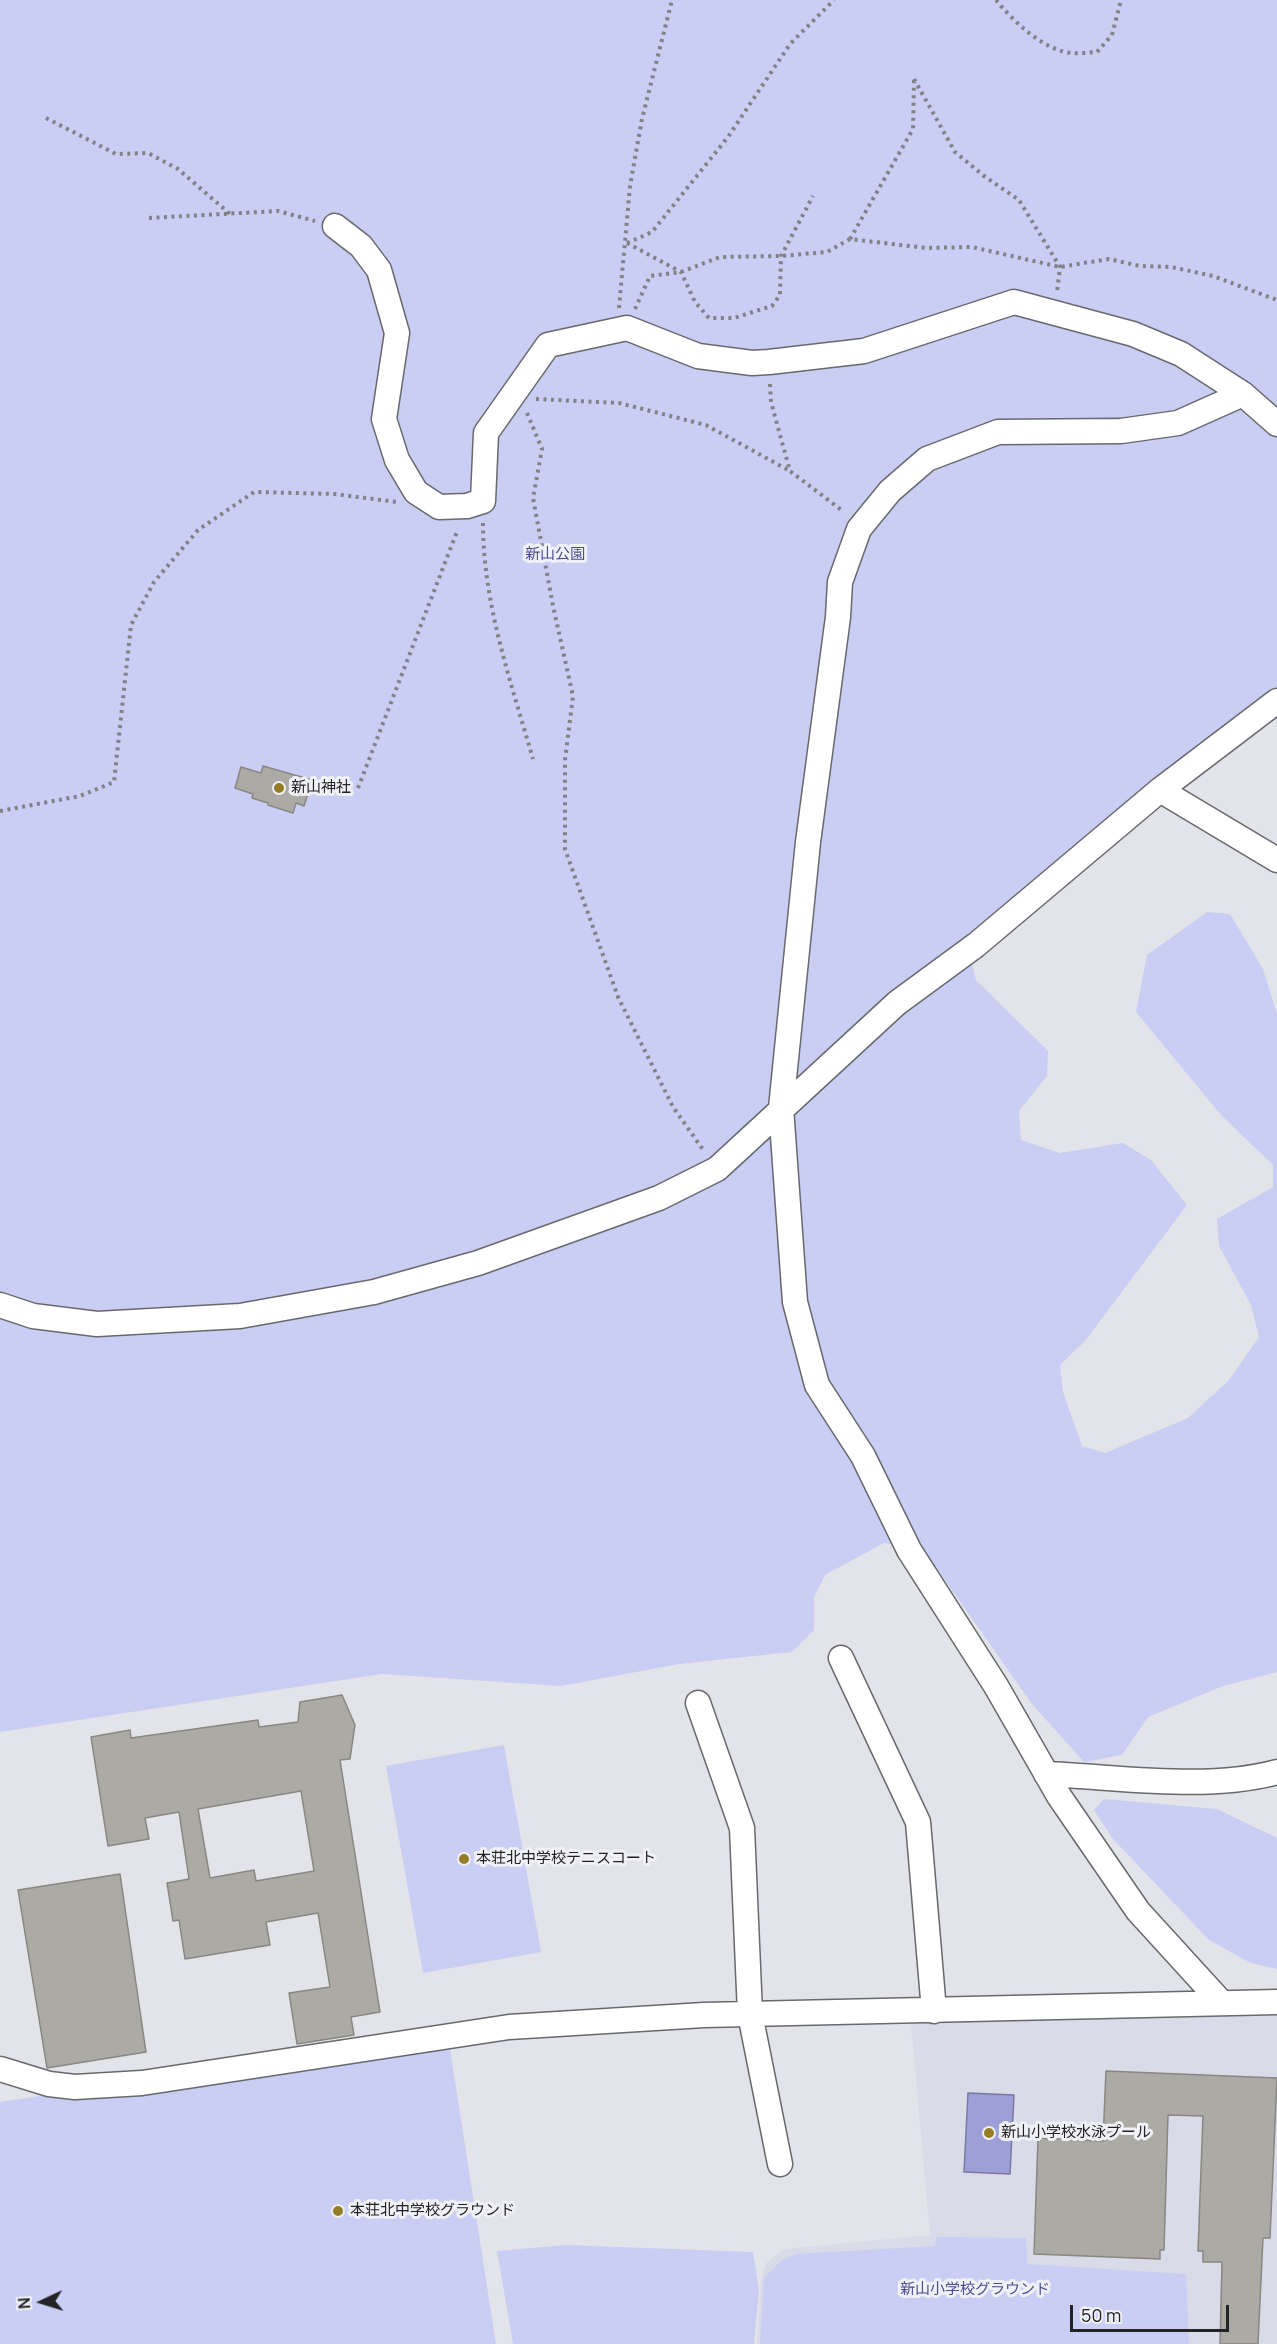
<!DOCTYPE html>
<meta charset="utf-8">
<style>
body{margin:0}
#map{position:relative;width:1277px;height:2344px;overflow:hidden;background:#e3e4e9;font-family:Manrope,sans-serif}
canvas{display:block}
.north{position:absolute;left:12px;top:2272px;width:60px;height:60px;-webkit-text-stroke:4px #f0f1f6;paint-order:stroke;rotate:266deg;font-size:16px;font-weight:700;line-height:24px;text-align:center;color:#232325}
.north::after{content:'';display:block;margin:auto;width:21px;height:27px;background:#232325;clip-path:polygon(50% 0,100% 100%,50% 72%,0 100%)}
.scale{position:absolute;left:1070px;top:2305px;width:159px;height:27px;box-sizing:border-box;border:3px solid #232325;border-top:0;padding-left:8px;font-size:18px;line-height:21px;white-space:nowrap;color:#232325;-webkit-text-stroke:4px #f0f1f6;paint-order:stroke}
</style>
<div id="map">
<canvas width="1277" height="2344"></canvas>
<div class="north">N</div>
<div class="scale">50 m</div>
</div>
<script>
const c = document.querySelector('canvas').getContext('2d');
c.lineJoin = 'round';
function paint(path, color) {
  c.fillStyle = color;
  c.fill(path, 'evenodd');
}
function strokePath(path, color, width, dash) {
  c.strokeStyle = color;
  c.lineWidth = width;
  c.lineCap = dash ? 'butt' : 'round';
  c.setLineDash(dash || []);
  c.stroke(path);
}
function write(font, color, halo, rows, align = 'center') {
  c.font = font + ' Manrope,"Noto Sans JP",sans-serif';
  c.lineWidth = 6;
  c.setLineDash([]);
  c.textBaseline = 'middle';
  c.strokeStyle = halo;
  c.fillStyle = color;
  for (const [text, x, y, turn = 0] of rows) {
    c.save();
    c.translate(x, y);
    c.rotate((+turn || 0) * Math.PI / 180);
    c.textAlign = isNaN(turn) ? turn : align;
    if (halo) c.strokeText(text, 0, 0);
    c.fillText(text, 0, 0);
    c.restore();
  }
}
const built = new Path2D(`
 M1277 2015V2344H757L761 2279 766 2263 784 2249 930 2235 911 2024 921 2020Z`);
const green = new Path2D(`
 M0 0H1277V720L1225 725 966 938 976 980 1048 1051 1047 1076 1019 1111 1021 1140 1060 1153 1123 1143 1151 1160 1187 1205 1085 1341 1060 1365 1063 1392 1082 1446 1105 1453 1188 1418 1229 1380 1259 1337 1251 1305 1219 1246 1217 1219 1273 1187V1165L1221 1115 1136 1012 1147 955 1207 912 1230 914 1263 969 1277 1014V1672L1223 1686 1148 1717 1122 1755 1084 1762 1032 1704 923 1549 884 1543 825 1575 814 1597V1630L792 1652 679 1664 561 1686 382 1674 0 1732Z
 M504 1745 541 1952 423 1973 386 1766Z
 M1104 1799 1217 1809 1277 1838V1969L1251 1963 1209 1940 1113 1839 1094 1810Z
 M448 2036 496 2344H0V2102Z
 M937 2237 1026 2238 1027 2264 1186 2274 1189 2344H760L764 2278 782 2260 796 2254 935 2246Z
 M566 2245 753 2252 759 2290 754 2344H513L497 2251Z`);
const water = new Path2D(`
 M968 2093 1014 2095 1010 2174 964 2172Z`);
const building = new Path2D(`
 M263 766 312 780 304 806 296 803 293 813 268 805V803L252 798 253 794 235 788 241 767 261 773Z
 M342 1695 355 1725 350 1759 340 1760 380 2012 351 2017 354 2035 297 2044 289 1993 330 1987 318 1913 266 1922 270 1945 185 1959 179 1920 173 1921 167 1883 189 1879 179 1812 145 1818 149 1839 108 1846 91 1737 130 1730 131 1738 258 1720 259 1727 298 1722 300 1702ZM301 1791 314 1871 256 1881 254 1870 210 1878 198 1809Z
 M120 1874 146 2052 47 2068 18 1890Z
 M1106 2071 1277 2078 1270 2238H1263L1258 2344H1220L1222 2262H1203V2251H1198L1203 2116 1168 2115 1164 2250H1160V2259L1034 2254 1038 2138 1103 2141Z`);
const path = new Path2D(`
 M996 0C1012 20 1045 52 1073 53 1081 54 1089 52 1097 52L1112 35 1121 0
 M914 79 955 152 984 176 1019 200 1060 267 1057 292
 M46 118 116 154 148 153 178 169 230 214
 M149 218 278 211 315 221
 M850 239 913 129 914 80
 M627 243 652 232 728 137 790 44 834 0
 M627 243 681 272 695 302 709 318H734L772 306 780 295 781 256 813 196
 M619 308 630 186 642 119 672 0
 M635 309 650 276 681 272 720 257 781 256 827 252 850 239 926 248 972 247 1060 267 1109 259 1140 266 1171 267 1213 276 1277 300
 M770 384 771 402 790 471 844 512
 M536 399 619 403 706 425 790 471
 M527 413 542 449 533 498 553 606 573 696 565 760V849L618 997 673 1107 704 1151
 M483 523C483 604 511 682 533 759
 M358 788 458 529
 M0 811 80 796 114 782 131 625 154 582 198 530 254 492 334 494 397 502`);
const minor = new Path2D(`
 M335 226 361 246 379 270 397 333 384 419 397 460 416 492 439 507 467 506 483 501 486 433 548 345 627 328 698 356 752 363 769 362 864 351 1014 302 1133 334 1181 354 1243 394 1277 424
 M1160 790 1277 860
 M0 1305 33 1316 97 1324 240 1316 374 1292 478 1263 659 1198 717 1169 897 1003 976 945 1160 790 1277 701
 M841 1658 918 1822 934 2011
 M698 1703 742 1828 750 2014 780 2164
 M1046 1774C1119 1777 1207 1791 1277 1772
 M1221 2002 1138 1911 1059 1796 996 1686 909 1550 863 1456 817 1385 795 1302 781 1108 808 842 838 617 840 582 859 529 890 491 927 459 998 432 1121 431 1178 423 1243 394
 M0 2069 49 2084 75 2087 142 2083 509 2027 704 2015 1277 2002`);
const markers = [
 [279,788,6,"#937e25"],
 [464,1859,6,"#937e25"],
 [989,2133,6,"#937e25"],
 [338,2211,6,"#937e25"]
];
const parkNames = [
 ["新山公園",555,555],
 ["新山小学校グラウンド",975,2290]
];
const poiNames = [
 ["新山神社",291,788],
 ["本荘北中学校テニスコート",476,1859],
 ["新山小学校水泳プール",1001,2133],
 ["本荘北中学校グラウンド",350,2211]
];
paint(built, '#dadbe8');
paint(green, '#cacdf4');
paint(water, '#9e9fd6');
strokePath(water, '#797aa1', 1.5);
paint(building, '#abaaa4');
strokePath(building, '#898782', 1.5);
strokePath(minor, '#68696d', 27);
strokePath(path, '#818285', 4, [3, 4.5]);
strokePath(minor, '#fff', 24);
for (const [x, y, r, color] of markers) {
  const dot = new Path2D();
  dot.arc(x, y, r, 0, 2 * Math.PI);
  c.fillStyle = color;
  c.fill(dot);
  strokePath(dot, '#f0f1f6', 2);
}
write('15px', '#4e4c90', '#f0f1f6', parkNames);
write('15px', '#232325', '#f0f1f6', poiNames, 'left');
</script>
